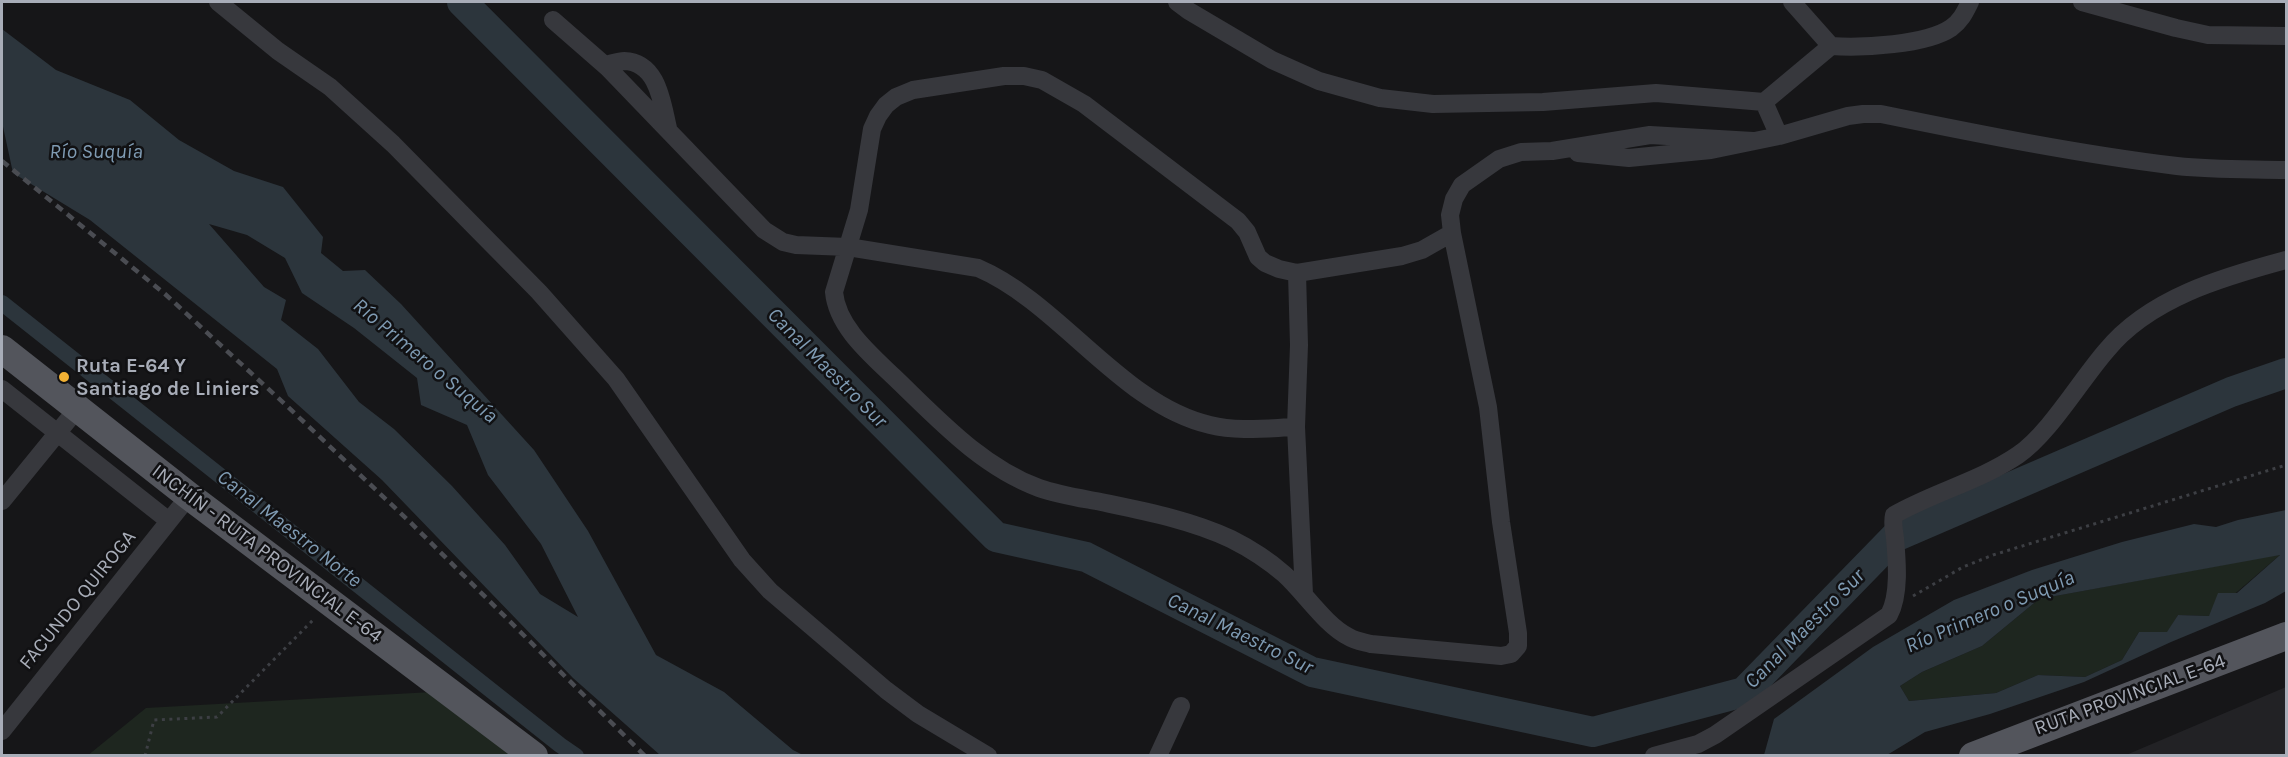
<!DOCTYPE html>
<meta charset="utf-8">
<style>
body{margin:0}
#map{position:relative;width:2288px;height:757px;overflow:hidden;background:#161618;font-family:Karla,sans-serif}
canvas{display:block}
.frame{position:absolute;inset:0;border:3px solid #a8adb8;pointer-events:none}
</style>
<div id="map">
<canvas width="2288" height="757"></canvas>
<div class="frame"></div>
</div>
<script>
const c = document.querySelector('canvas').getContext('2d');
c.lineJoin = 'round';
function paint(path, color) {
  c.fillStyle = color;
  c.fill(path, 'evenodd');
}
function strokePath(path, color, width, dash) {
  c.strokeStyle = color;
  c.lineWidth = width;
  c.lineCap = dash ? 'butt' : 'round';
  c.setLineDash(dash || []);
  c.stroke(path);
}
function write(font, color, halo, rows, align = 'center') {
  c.font = font + ' Karla,sans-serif';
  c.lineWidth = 5;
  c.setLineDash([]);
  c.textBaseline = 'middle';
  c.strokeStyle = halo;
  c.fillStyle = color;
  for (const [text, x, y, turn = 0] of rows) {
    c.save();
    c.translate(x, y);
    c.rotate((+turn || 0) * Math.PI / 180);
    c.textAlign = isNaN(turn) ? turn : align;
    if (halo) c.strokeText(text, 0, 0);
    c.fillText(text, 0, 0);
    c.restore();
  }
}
const built = new Path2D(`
 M2286 687V755H2126Z`);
const green = new Path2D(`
 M2281 554 2209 616 2178 615 2168 632H2139L2122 660 2085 677 2038 675 1996 693 1909 701 1900 686 1922 672 1982 646 2039 599Z
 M450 691 522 756H87L146 708Z`);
const water = new Path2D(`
 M2 29 56 70 130 100 179 140 234 171 283 187 323 237 321 253 343 271 365 270 401 304 534 450 588 531 656 655 724 692 793 750 803 755H660L573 678 382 480 288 396 277 369 90 220 13 173 2 122ZM209 224 247 235 285 258 302 293 354 328 417 378 421 405 467 425 488 475 541 544 578 617 540 594 505 545 452 486 394 429 359 402 318 349 281 320 286 300 264 287Z
 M2286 510V591L2265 603 2171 642 2084 682 1990 714 1925 732 1887 755H1764L1774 719 1873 647 1954 600 2032 570 2122 542 2194 524 2216 527 2238 520ZM2280 555 2237 593H2218L2209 616 2178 615 2167 632H2139L2122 660 2085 677 2038 675 1996 693 1909 701 1900 686 1922 672 1982 646 2039 599Z`);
const canal = new Path2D(`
 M2 303 560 745 576 756`);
const river = new Path2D(`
 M462 2 996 537 1086 557 1312 672 1593 732 1744 692 1895 537 2231 392 2286 373`);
const path = new Path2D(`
 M1913 596 1963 567 1993 555 2286 465
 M145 756 154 720 217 717 315 618`);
const street = new Path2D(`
 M218 2 278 51 330 87 393 144 539 292 616 379 742 560 770 591 886 690 918 714 988 756
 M1177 2 1189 11 1272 60 1319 81 1380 98 1433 104 1543 102 1656 93 1764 102 1779 136
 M1792 2 1831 46C1862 48 1926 45 1951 28 1961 21 1965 12 1970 2
 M2082 2 2176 28 2208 35 2286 36
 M553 20 608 68 764 230 783 242 796 245 848 247 978 268C1060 303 1122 405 1210 425 1238 432 1268 428 1296 427
 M605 65C611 64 618 61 624 61 658 62 662 103 668 128
 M1764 102 1831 46
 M1578 153 1629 158 1711 150 1779 136 1848 116 1863 114H1881C1979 134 2078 154 2177 166 2214 170 2250 169 2286 170
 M1452 233 1422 250 1402 256 1297 273 1279 269 1265 263 1258 257 1247 232 1238 221 1084 104 1042 80 1024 76H1004L913 90 896 97 886 105 878 116 872 129 859 210 834 292C837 326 869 353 893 376 937 418 980 466 1039 488 1059 495 1080 498 1101 502 1144 511 1191 520 1231 539 1249 548 1269 561 1284 574 1305 593 1325 625 1349 637 1355 641 1364 642 1371 644L1501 656 1511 654 1518 646V633L1501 522 1488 407 1452 233 1450 215 1454 199 1462 185 1499 159 1521 152 1552 151 1650 135 1753 141
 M1297 273 1299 345 1296 427 1304 594
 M2 389 169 521
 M2 501 77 409
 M2 731 189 496
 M1158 756 1181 706
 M1654 756 1698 744 1715 735 1889 615C1900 595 1897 561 1895 538 1894 529 1892 524 1894 515 1934 492 1980 481 2018 455 2049 434 2080 381 2106 351 2149 298 2223 277 2286 260`);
const primary = new Path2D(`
 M2 349 189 496 534 756
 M1973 756 2286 636`);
const rail = new Path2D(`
 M2 161 165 294 288 407 410 522 645 756`);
const markers = [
 [64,377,6,"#f2b134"]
];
const poiNames = [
 ["Ruta E-64 Y",76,366],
 ["Santiago de Liniers",76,389]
];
const streetNames = [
 ["INCHÍN - RUTA PROVINCIAL E-64",267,554,37],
 ["FACUNDO QUIROGA",78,600,-51],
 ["RUTA PROVINCIAL E-64",2130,695,-20]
];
const waterNames = [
 ["Río Suquía",96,152],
 ["Río Primero o Suquía",425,361,40],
 ["Canal Maestro Sur",827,368,45],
 ["Canal Maestro Norte",289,529,38],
 ["Río Primero o Suquía",1990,612,-23],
 ["Canal Maestro Sur",1805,629,-45],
 ["Canal Maestro Sur",1240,634,26]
];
paint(built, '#222225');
paint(green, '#1e261f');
paint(water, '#2c353c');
strokePath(canal, '#2c353c', 16);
strokePath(river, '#2c353c', 30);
strokePath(path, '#3d3f44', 3, [3, 4.5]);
strokePath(street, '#37383d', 18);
strokePath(primary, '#53555c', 28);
strokePath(rail, '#4a4c52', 4.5, [8, 6]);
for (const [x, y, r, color] of markers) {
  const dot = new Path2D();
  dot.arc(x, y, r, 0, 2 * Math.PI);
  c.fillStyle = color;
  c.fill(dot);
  strokePath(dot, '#111113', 2);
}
write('bold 20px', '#a8adb8', '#111113', poiNames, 'left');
write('20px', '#a8adb8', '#111113', streetNames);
write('italic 21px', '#7f9bb3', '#111113', waterNames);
</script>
